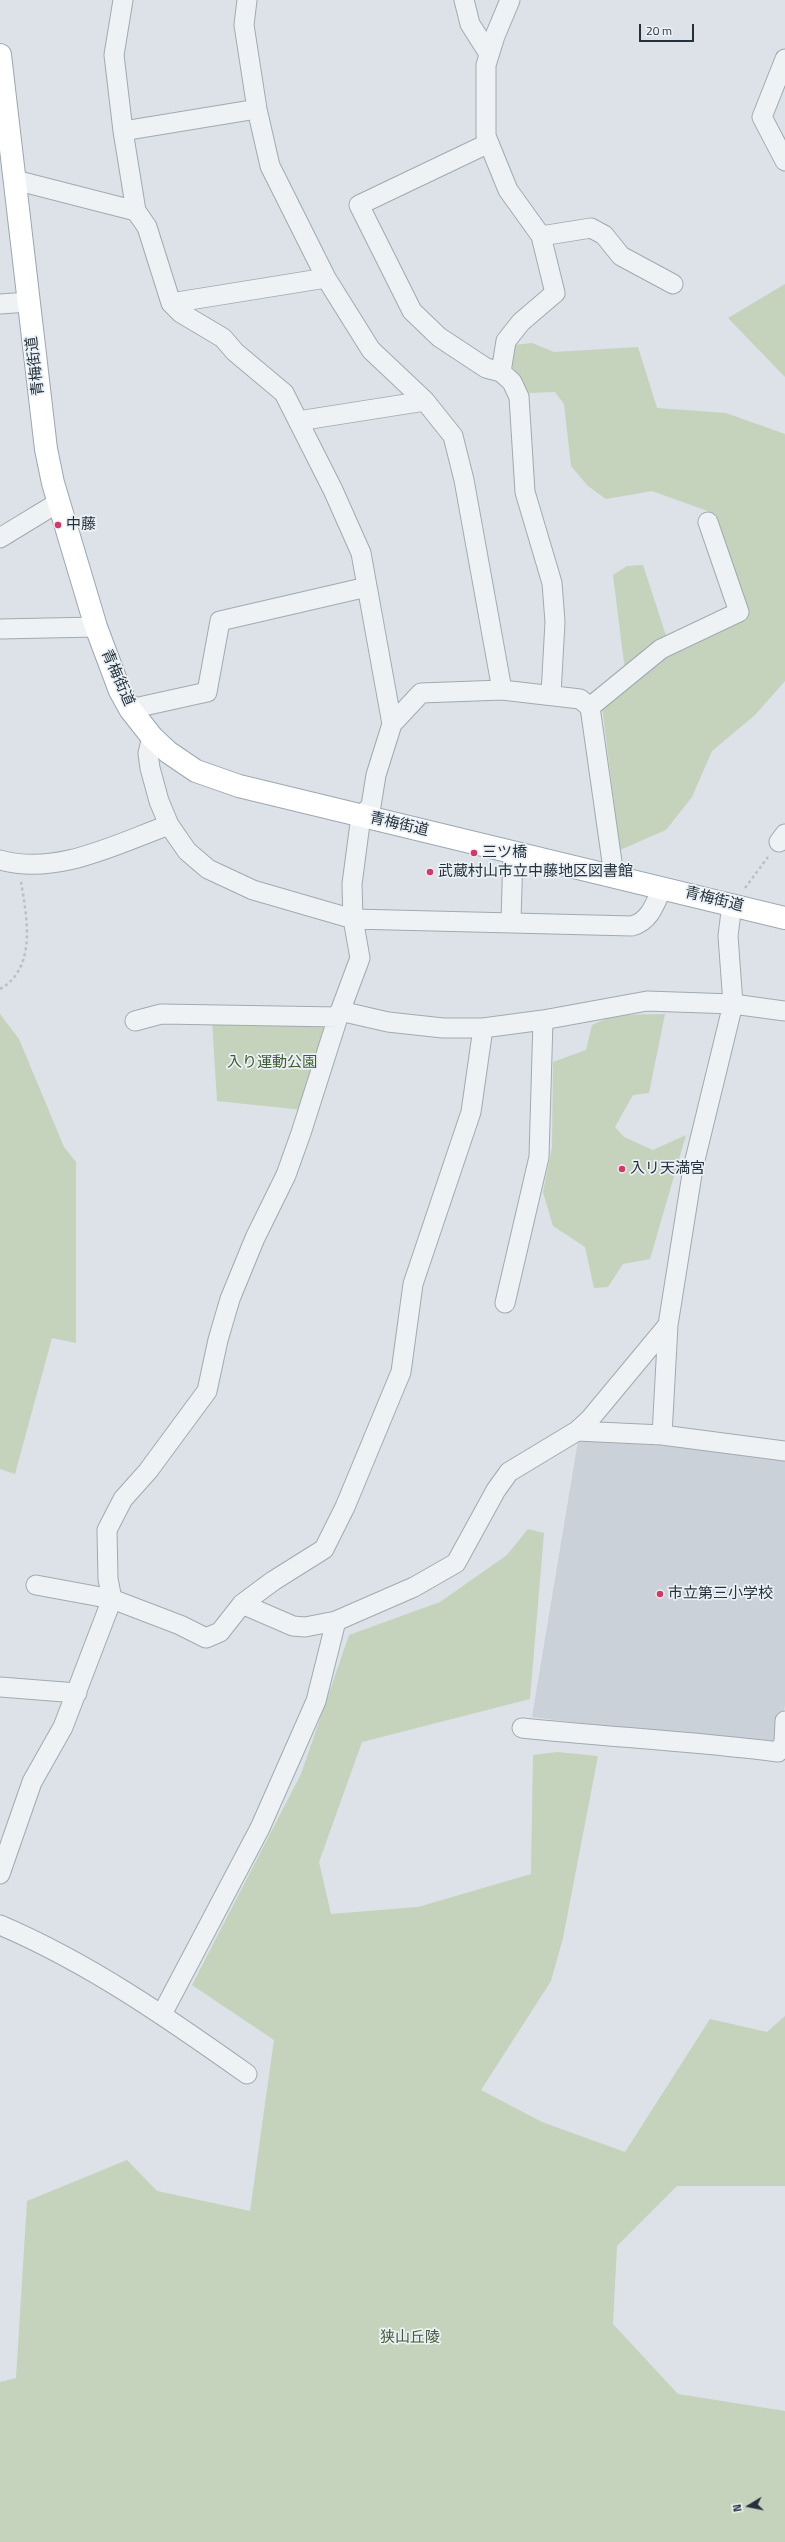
<!DOCTYPE html>
<meta charset="utf-8">
<style>
body{margin:0}
#map{position:relative;width:785px;height:2542px;overflow:hidden;background:#dce2e7;font-family:"Titillium Web",sans-serif}
canvas{display:block}
.north{position:absolute;left:729px;top:2486px;width:40px;height:40px;-webkit-text-stroke:3px #ebf1f5;paint-order:stroke;rotate:260deg;font-size:11px;font-weight:700;line-height:16px;text-align:center;color:#25323e}
.north::after{content:'';display:block;margin:auto;width:14px;height:18px;background:#25323e;clip-path:polygon(50% 0,100% 100%,50% 72%,0 100%)}
.scale{position:absolute;left:639px;top:24px;width:55px;height:18px;box-sizing:border-box;border:2px solid #25323e;border-top:0;padding-left:5px;font-size:12px;line-height:14px;white-space:nowrap;color:#25323e;-webkit-text-stroke:3px #ebf1f5;paint-order:stroke}
</style>
<div id="map">
<canvas width="785" height="2542"></canvas>
<div class="north">N</div>
<div class="scale">20 m</div>
</div>
<script>
const c = document.querySelector('canvas').getContext('2d');
c.lineJoin = 'round';
function paint(path, color) {
  c.fillStyle = color;
  c.fill(path, 'evenodd');
}
function strokePath(path, color, width, dash) {
  c.strokeStyle = color;
  c.lineWidth = width;
  c.lineCap = dash ? 'butt' : 'round';
  c.setLineDash(dash || []);
  c.stroke(path);
}
function write(font, color, halo, rows, align = 'center') {
  c.font = font + ' "Titillium Web","Noto Sans JP",sans-serif';
  c.lineWidth = 3.5;
  c.setLineDash([]);
  c.textBaseline = 'middle';
  c.strokeStyle = halo;
  c.fillStyle = color;
  for (const [text, x, y, turn = 0] of rows) {
    c.save();
    c.translate(x, y);
    c.rotate((+turn || 0) * Math.PI / 180);
    c.textAlign = isNaN(turn) ? turn : align;
    if (halo) c.strokeText(text, 0, 0);
    c.fillText(text, 0, 0);
    c.restore();
  }
}
const built = new Path2D(`
 M578 1441 659 1445 785 1461V1705L776 1748 532 1717Z`);
const green = new Path2D(`
 M785 284V377L728 318Z
 M532 343 554 352 638 347 657 408 726 413 785 434V681L755 715 712 751 692 797 666 830 620 850 602 707 627 687 613 575 627 566 643 565 672 654 746 614 716 514 652 491 606 499 588 486 571 466 564 404 555 392 529 393 512 367 515 345Z
 M0 1014 19 1039 64 1147 76 1162V1343L52 1338 15 1474 0 1469Z
 M665 1014 649 1093 633 1095 615 1127 624 1137 653 1150 686 1135 650 1259 623 1264 608 1287 594 1288 585 1247 553 1226 543 1192 552 1147 553 1062 586 1050 592 1025 615 1015Z
 M212 1020 326 1021 329 1029 303 1110 217 1101Z
 M528 1529 544 1533 530 1699 362 1742 319 1862 331 1914 418 1907 531 1874 533 1755 557 1752 598 1756 563 1938 551 1981 481 2090 542 2122 625 2152 710 2019 767 2032 785 2016V2186H677L617 2246 613 2324 678 2394 785 2411V2542H0V2382L16 2378 27 2201 127 2160 157 2191 250 2211 274 2040 192 1985 301 1774 349 1635 440 1602 507 1555Z`);
const path = new Path2D(`
 M745 888 768 857
 M0 989C37 968 27 918 21 882`);
const minor = new Path2D(`
 M123 0 114 55 123 131 136 211 147 227 171 303 181 313 223 338 235 352 284 393 333 490 361 553 392 724
 M247 0 244 25 257 109 270 166 326 278 371 350 425 401 453 436 464 480 502 690
 M464 0 470 24 489 54
 M785 59 762 117 785 161
 M123 131 257 109
 M489 143 359 205 412 311 439 337 486 368 501 372 512 382 519 397 525 492 552 583 555 622 551 694
 M15 180 136 211
 M541 236 591 228 604 235 621 256 673 284
 M171 303 326 278
 M0 304 28 302
 M501 372 506 341 521 322 555 293 541 236 508 190 486 136V65L495 36 510 0
 M298 421 425 401
 M0 538 59 502
 M0 629 96 627
 M590 707 661 649 739 612 708 522
 M130 709 207 692 220 621 367 587
 M152 737 148 753 150 768 159 801 169 825 187 851 208 869 253 890 353 919 632 926C650 921 655 904 662 888
 M779 842 785 834
 M0 860C57 876 116 844 169 825
 M511 921 513 852
 M340 1011 388 1022 443 1028H483L543 1020 647 1001 733 1004 785 1011
 M135 1021 161 1014 338 1017
 M505 1303 539 1157 543 1020
 M577 1431 662 1435 785 1451
 M662 1435 668 1325 693 1168 733 1004 728 936 732 904
 M36 1585 112 1599 180 1625 206 1638 220 1632 242 1604 273 1581 324 1549 345 1507 401 1372 413 1284 471 1112 483 1028
 M242 1604 293 1626 305 1627 336 1621 414 1587 456 1563 496 1490 509 1472 577 1431 590 1419 668 1325
 M0 1687 77 1693
 M522 1728C607 1737 692 1741 778 1752L784 1743 785 1721
 M0 1874 32 1782 63 1727 112 1599 108 1579 107 1530 123 1499 148 1471 207 1391 218 1340 230 1299 255 1238 286 1175 301 1133 338 1017 360 958 353 919 352 884 361 816 371 806 376 775 392 724 421 693 502 690 580 699 590 707 614 876
 M0 1925C89 1963 168 2018 247 2074
 M162 2014 260 1828 316 1701 336 1621`);
const major = new Path2D(`
 M0 55 46 449 53 483 96 627 120 691 130 709 152 737 168 752 196 771 239 786 785 918`);
const markers = [
 [58,525,4,"#d53766"],
 [474,853,4,"#d53766"],
 [430,872,4,"#d53766"],
 [622,1169,4,"#d53766"],
 [660,1594,4,"#d53766"]
];
const streetNames = [
 ["青梅街道",36,366,-97],
 ["青梅街道",117,678,66],
 ["青梅街道",399,825,13],
 ["青梅街道",714,900,14]
];
const poiNames = [
 ["中藤",66,525],
 ["三ツ橋",482,853],
 ["武蔵村山市立中藤地区図書館",438,872],
 ["入リ天満宮",630,1169],
 ["市立第三小学校",668,1594]
];
const parkNames = [
 ["入り運動公園",272,1063],
 ["狭山丘陵",410,2338]
];
paint(built, '#cad1d9');
paint(green, '#c5d2bc');
strokePath(minor, '#a1aab1', 21);
strokePath(major, '#9aa8b3', 24);
strokePath(path, '#bac0c5', 2.5, [3, 3]);
strokePath(minor, '#eff2f5', 19);
strokePath(major, '#fff', 22);
for (const [x, y, r, color] of markers) {
  const dot = new Path2D();
  dot.arc(x, y, r, 0, 2 * Math.PI);
  c.fillStyle = color;
  c.fill(dot);
  strokePath(dot, '#ebf1f5', 1.5);
}
write('15px', '#25323e', '#ebf1f5', streetNames);
write('15px', '#25323e', '#ebf1f5', poiNames, 'left');
write('15px', '#3f5b31', '#ebf1f5', parkNames);
</script>
